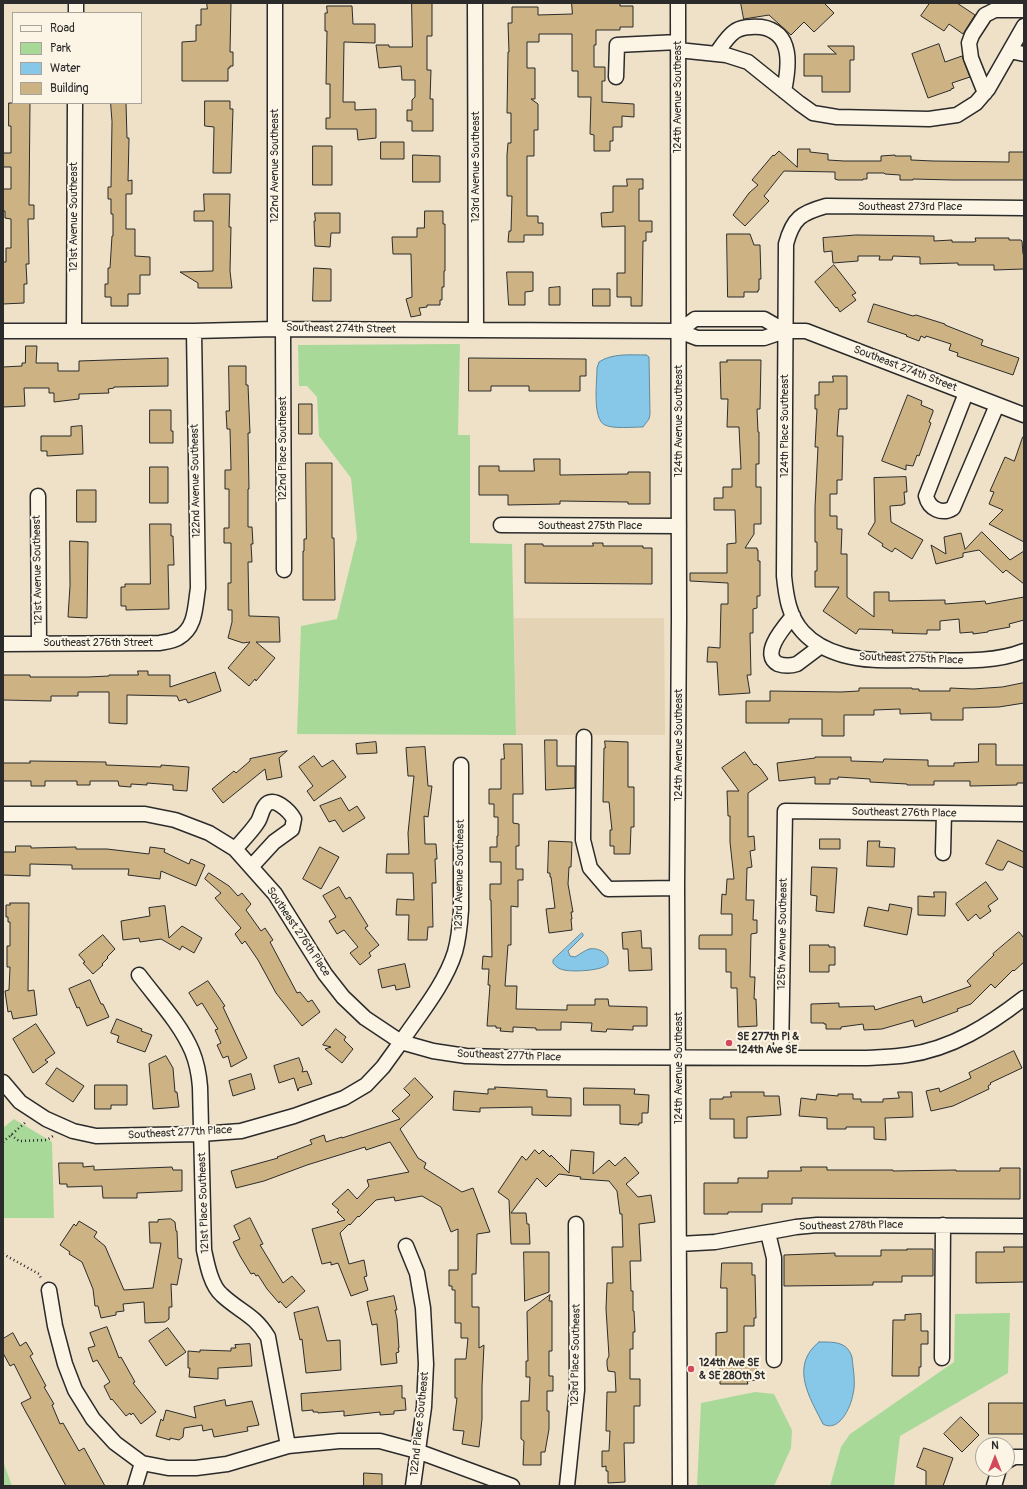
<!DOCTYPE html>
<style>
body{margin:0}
#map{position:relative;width:1027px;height:1489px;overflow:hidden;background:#eee1c8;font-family:Pangolin,sans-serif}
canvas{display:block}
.frame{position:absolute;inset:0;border:4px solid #2b2b2b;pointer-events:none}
.legend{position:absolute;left:12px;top:12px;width:130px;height:92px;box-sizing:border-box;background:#fcf5e5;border:1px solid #a8a49b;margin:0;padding:5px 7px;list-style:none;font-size:12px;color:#2b2b2b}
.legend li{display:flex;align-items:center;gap:8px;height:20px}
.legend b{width:20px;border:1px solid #a8a49b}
.north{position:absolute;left:975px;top:1437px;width:40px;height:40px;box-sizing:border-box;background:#fcf5e5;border:1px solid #a8a49b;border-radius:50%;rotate:0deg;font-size:11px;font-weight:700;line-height:16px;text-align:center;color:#2b2b2b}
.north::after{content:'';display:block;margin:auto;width:14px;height:18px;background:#d1495b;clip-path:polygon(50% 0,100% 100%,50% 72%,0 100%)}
</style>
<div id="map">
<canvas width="1027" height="1489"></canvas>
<div class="frame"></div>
<ul class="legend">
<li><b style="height:5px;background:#fcf5e5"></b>Road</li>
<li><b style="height:11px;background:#a9d999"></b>Park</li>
<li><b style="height:11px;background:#87c8e8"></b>Water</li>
<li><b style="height:11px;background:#cdb384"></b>Building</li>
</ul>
<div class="north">N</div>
</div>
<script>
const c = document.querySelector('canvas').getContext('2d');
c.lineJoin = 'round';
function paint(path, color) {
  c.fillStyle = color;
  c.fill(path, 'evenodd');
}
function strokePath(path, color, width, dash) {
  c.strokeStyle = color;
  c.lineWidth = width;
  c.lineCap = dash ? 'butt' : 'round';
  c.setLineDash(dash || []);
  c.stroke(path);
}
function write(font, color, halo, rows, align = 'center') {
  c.font = font + ' Pangolin,sans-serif';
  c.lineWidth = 4;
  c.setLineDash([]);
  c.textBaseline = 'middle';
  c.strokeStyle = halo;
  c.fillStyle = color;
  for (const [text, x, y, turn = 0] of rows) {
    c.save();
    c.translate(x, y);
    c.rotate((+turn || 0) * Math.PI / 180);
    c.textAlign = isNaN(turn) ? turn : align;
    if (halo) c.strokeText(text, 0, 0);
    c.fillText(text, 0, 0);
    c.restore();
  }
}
const built = new Path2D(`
 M514 618H664L665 735H516Z`);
const green = new Path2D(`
 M460 344 458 435H470V543L512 544 516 735 297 734 301 626 337 619 357 538 351 478 319 436 317 397 307 386H299L298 345Z
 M14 1119 52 1142 54 1218H3V1128Z
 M1010 1313 1008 1373 900 1436 894 1486H830L841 1447 850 1434 954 1362 955 1314Z
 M755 1392 774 1394 792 1430 791 1448 774 1486H697L701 1403Z
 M3 1461 12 1486H3Z`);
const water = new Path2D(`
 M646 355 649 357 650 414 649 419 643 427C633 427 613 429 605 425 592 419 597 382 597 368L599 362C612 353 631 355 646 355Z
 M582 933 583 934V936L568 951 570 956 575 957C580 954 584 951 589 949 599 947 610 954 608 964 602 971 573 972 564 970 559 969 556 967 553 963V960Z
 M819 1342C833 1342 847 1341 852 1357 853 1369 856 1383 853 1394 851 1407 839 1433 823 1424 810 1398 789 1366 819 1342Z`);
const building = new Path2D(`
 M207 3H231L230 52H233V66H230V68H228V81H182V42L196 41V25H201V9H207Z
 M412 3H432V36H427V70H431L430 99H433V131H412V121H407V110H412V100L415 97V80H402L401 66 379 68 376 45H389V47H412Z
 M572 3H620V6H633V27H620V30H596V45H594V67H605V81H602V102L634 104V117L622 116V127H613V141H610V151H594V135L590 134 591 97H578V71H572V34H539V42H527V68H535V99H531L538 104V130H534V156H527V216H538V223H543V235H524V242H508L509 231H511L512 196H507V155L508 143H511V113H507L508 52H509L508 23H512V7H538V15L572 14Z
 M741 3H824L834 13 814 32 804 22 791 35 769 15 744 19Z
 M930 3H957L975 15 963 34 949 24 944 31 921 16Z
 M327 6H352L353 24H375V43L344 42 343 102H355V110L376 109V138L358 140 357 129H326V118H330V84H326L327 31H325V13H327Z
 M939 44 945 62 962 56 970 77 952 83 954 88 951 89V90L928 98 912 54Z
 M828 46H854V60H850V92H822V76H804V54H836Z
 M205 101H230V109H233L231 173H213L214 127 205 126Z
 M9 103H30L29 205H34V219H28L29 264H26L27 284H24V303L3 304V262H6V248H11V219L5 218V211H3V189H11V167H3V153H11V126H9Z
 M111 103H126L127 138H129L128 181 132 180V194H126V229H135V256L150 257V275H140V294H128V306H111V297H105V284H108V268H110L112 236H113V214H111V199H108V187H111L112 122Z
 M381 142H404V159H381Z
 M313 146H332V185H313Z
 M798 149H810V152L828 154V160L844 161H881V156L895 155V156H911V160L933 161 1009 162V152H1024V180H953L913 179V180H900V175L885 174 884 173H867V179H863V180H838L835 179V172L784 171 764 196 769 201 745 226 733 215 749 193 758 185 752 180 773 155 774 156 779 151 797 167Z
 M413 155 440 156V182H413Z
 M627 179H643V189H639V221H652V232H646V241H643L642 306H631V297H617V273H625V226L602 227 601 213 613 212V186H627Z
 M204 194H230L229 227H231L230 271 232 288H198V283L180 272 213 271V221H194V211H204Z
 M425 211H443V224H445V271H444V287H442V300H440V305H427V307L419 308 421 315 411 317 406 299 412 297 411 254H393L392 237H417V228H424Z
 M315 213H340V233H331L330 247 315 246 314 221H315Z
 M727 234H750L754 245H760L761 279H759V290H758V292H744V297H728Z
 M856 235 934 236V241L952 240V242H974L976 241 975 238H1009V240H1021L1022 241 1023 254H1024V269L994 270V265H958V263L920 264V257L893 256 892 260H879L880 256H858V261L833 263 832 251 824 252 823 238Z
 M834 265 856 293 852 295 856 300 840 312 837 307 836 308 815 282Z
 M314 268 331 269V301H313Z
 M507 272H533V291L525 292V305H509Z
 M560 287V305H549V288Z
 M593 289H610V306H593Z
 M874 304 913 316 916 315 945 324V325L983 340 981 345 1019 358 1013 375 957 356 958 353 949 350 951 344 926 336 925 338 921 336 919 341 906 336 907 335 868 322Z
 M26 346H37L36 363H58V371H79V361L168 358V386L114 387V388L108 389 109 393 79 394V399L54 402V393H49V388H24L25 406 3 407V367L22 366V363H25Z
 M469 358 586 359V376H580V391H529V386H491V391H469Z
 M727 360H761L760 409H757L758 432H759V464H756V487H761V524H754V534L745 548H757V550H758V561H760V596H757V608L753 609V633H750L751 675H747L750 693 719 695 717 662H707L708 647 720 648 721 604H728V583L690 581V573H727V544L736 543 735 510H714V498H723V487H732V469H741L739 427H727L728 399H721L720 362H727Z
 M229 366H246V385H248L250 433H248L249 489H248V527H252L253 544H251L252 562H248L249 616 279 617 280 642H256L275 658 256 681 255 679 249 686 228 668 250 642 243 643 228 638 232 622V610H228V583H231V543H224V528H229V489H225V470H231L230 429H227L226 411H229Z
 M833 376H847V409H839L837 436H843L842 480H837V494H830V516H837V529H842L841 554H847V597L874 617V592H889V601L945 600V604L985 601 986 604 1024 597V620L1009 624 1010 627 988 631V632L973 634V632L960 633 959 619 940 621V630H927V634L892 633 893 630 859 629 856 634 823 611 839 587H815V571H817V542H815V507L818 447H815L817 409H815V395H819V382H833Z
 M908 395 922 401 921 405 933 410V412L929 422 931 423 919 456 917 455 913 466 906 465V470L882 461Z
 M299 404H312V434H299Z
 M150 410H171V431H173V443H150Z
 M82 426 83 454 47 456V451H41V436H71V427Z
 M1023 437H1024V542L989 524 1003 510 989 504 994 492 990 491 1005 457 1014 461Z
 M534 459H560V475L628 474V472H650V504H628V502L560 501V504L508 505V495H479V466H499V471H534Z
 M306 463H332V538H334L335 600H303V551H304V539H306Z
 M150 467H168V503H150Z
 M906 477 907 492H904L905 504H903V505L890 506 891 522 923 540 912 559 895 548 892 552 882 546 883 544 868 534 875 522 874 478Z
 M77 490H96V522H77Z
 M150 524H171V536H173L174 565H168L169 609 126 610V606H121V587H125V584H150Z
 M982 532 1010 560 1024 551V584L1006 570 1003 573 979 550 963 553V557L936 564 931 545 946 554 944 537 961 533 965 549Z
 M70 541 88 542 87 618 68 617 70 586Z
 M593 543H603V546H643V548H652V584L525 583V544H543V546H593Z
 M138 671H148V675H170V687L215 672 221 691 188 703 186 699 179 701 177 696 127 695V724L109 723V692H78V696H51V701L3 700V675H30V677H88L109 676V675H138Z
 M1024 683V703L999 707 963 708V720H931V713L900 714V709L874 710V715H844V736H822V719H789V723H746V701H770V691L841 692 859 691V688H912V689H919V691H950V688L973 689 1002 687Z
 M545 740H557V766H575V788L546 790Z
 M605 741 628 742V787H634V827H631L630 854H614V846H610V830H612L609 802H603L604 748H605Z
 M376 742 377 753 357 754 356 744Z
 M504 744H522L523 794H513V823L519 824V846H516V869H523V880H518V907L511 906V945H508L505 986H517L516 1009 567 1010V1005H595V999H608L609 1006 647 1007V1026H633V1030L607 1029 606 1032 591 1031 592 1023 561 1022V1030H536V1028L513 1027V1032L500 1031 501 1028H496V1026H487L490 985H488L489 969H482L483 956 492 957 491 900H490V884H501V862H490V847H497V836H498V817H494V804H489V789H501V759H504Z
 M979 744H996V765H1024V783H1017V785L970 786V781H934V785H907V784L870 782V779L838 777V779H830V784H815V777L779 781 777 763 815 758V757H851V761L883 762 884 759 928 760V766H954V763L978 762Z
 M425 747 428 786H432L428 817 424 816 425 844H436L437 859H435L436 883H432L433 927H428L427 940H408L409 915H396L397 899 414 900 413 873H386L387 854H409L408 833 414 776H408L406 748Z
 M287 751 279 758 282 777 267 780 265 769 223 803 212 789 234 771 236 773 250 761V759Z
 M745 752 754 765 756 764 761 769 768 779 748 793V837L754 836 755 850 750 851 752 867 747 868 746 900H754L753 920H757V933L751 934 750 977H755L754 999H756L757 1026 738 1027 737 988H731V972H726V949H699V937L700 935H732V914H721L722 894 726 895 727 879H734L730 842V816H728L727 791H739L722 768Z
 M314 756 322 767 333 760 346 777 314 801 307 791 313 786 299 767Z
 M30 761 106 762V765L161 767V765L189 767 187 791 173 790V785L147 783V785L131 784V787L119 786 118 781H90V785H77V781H45V786H31V781H3V763H30Z
 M341 798 349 811 357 806 365 818 343 832 335 820 329 822 320 806Z
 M820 839H840V849H820Z
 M998 840 1024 852V868L1008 861 1003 870H999L986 864Z
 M549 841 572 842 571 867H569L568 884 573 912H571L572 919H571L572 930 549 933 546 909 555 908 551 877H550V873H548Z
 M868 841H880L879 847 895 848 894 867 867 866Z
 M16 846H31V848L76 847V849H107L149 854 150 847 165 849 164 852 189 864 191 859 205 865 196 886 161 871 160 879 128 875 129 869H72V865L30 864V876L3 875V852H15Z
 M320 847 339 857 321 889 303 879Z
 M812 867 837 868 834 913 816 911 817 896 811 895Z
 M209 873 229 886 238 896 242 893 251 904 246 910 261 931 265 928 273 940 270 942 297 993 300 992 308 1002 312 1000 320 1012 302 1026 276 993 258 960 245 941 242 944 235 934 241 928 215 898 221 893 205 879Z
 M986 882 998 899 988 906 991 911 980 919 976 914 968 921 956 904Z
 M339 887 346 899 350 897 368 926 365 928 379 945 369 953 371 956 360 965 350 953 358 947 344 930 337 934 329 921 336 917 323 896Z
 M934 892H946L945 916 918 915V896L934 897Z
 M10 903H29L28 991 34 990 37 1015 13 1019 11 1011 8 1012 5 991 9 990 10 967H7V946H10V922H8V917H6V905H10Z
 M890 904 912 908 907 935 864 926 868 907 888 911Z
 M165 906 169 938 182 926 202 938 194 953 182 946 180 950 161 939 140 942 139 938 123 940 121 921 150 916 149 908Z
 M641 931 642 948H651L652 970 629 971 628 949H623L622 933Z
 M1019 932 1024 938V962L1014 971 1013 970 995 988 991 984 971 1004 957 1009 958 1011 915 1027 913 1020 882 1029 864 1030 863 1024 841 1027V1029H826V1024H824V1023H811V1004L839 1003V1007L874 1006 875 1010 921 996 923 1003 971 986 967 981 994 955 993 954Z
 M103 935 115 949 107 957 108 958 102 964 103 965 93 974 83 963 85 962 79 955Z
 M810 945H829V947H835V965H829V972H810Z
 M405 964 410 987 396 990 395 985 382 988 378 970Z
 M90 980 101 1004H103L109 1017 87 1026 79 1007 77 1008 69 989Z
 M208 981 225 1006 223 1007 247 1058 231 1067 228 1056 223 1058 217 1045 221 1043 215 1030 218 1029 202 1003 197 1006 189 993Z
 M117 1019 142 1029 141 1031 152 1035 145 1052 117 1042 119 1036 111 1033Z
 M36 1024 55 1053 45 1060 48 1062 33 1073 13 1039Z
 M336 1029 346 1037 344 1040 353 1049 342 1063 325 1049 331 1047 323 1045Z
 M1014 1051 1022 1068 990 1083 991 1084 988 1086 989 1089 953 1106 931 1111 926 1091 939 1088 940 1092 971 1078 969 1073Z
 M166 1056 173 1068 175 1092H177L179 1107 153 1109 149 1064Z
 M299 1058 303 1069 302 1072 307 1071 312 1084 299 1088 298 1091 294 1078 279 1083 274 1066Z
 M57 1068 84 1086 73 1102 46 1084Z
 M251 1074 255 1089 233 1096 229 1081Z
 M415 1078 433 1097 400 1129 418 1158 426 1163 424 1168 462 1192 473 1188 490 1232 477 1234 476 1274H472V1307H479V1348L484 1345 482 1386V1419L479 1447 462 1444 464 1431 453 1430 457 1398H455V1359H466L468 1338H461V1323H455V1290H452V1286H449V1270H458V1229L451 1232 441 1207 422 1196 395 1201 394 1197 376 1200 359 1217 358 1216 350 1225 349 1224 340 1233 349 1264 364 1260 367 1276 364 1277 368 1290 351 1296 338 1263 331 1265V1262L322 1264 312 1229 345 1220 337 1212 339 1210 332 1204 348 1189 357 1199 369 1186 367 1180 409 1172 390 1142 366 1150 365 1147 307 1165 264 1181 236 1188 231 1171 278 1158 277 1157 312 1144 310 1140 324 1135 326 1142 342 1137V1138L400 1119 392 1111 410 1095 404 1089Z
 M95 1085H127V1105H111V1109H95Z
 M495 1087 547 1090V1097L571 1098V1116L532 1115V1107L480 1108V1112L453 1110 454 1091 488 1094V1089H495Z
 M584 1088 635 1089 634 1094 649 1095 648 1113H642V1123H639V1125L620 1124V1105H584Z
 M731 1092H764V1096H779L781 1115 747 1117V1138H734V1119H710V1099H723V1097H731Z
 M898 1092H912L913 1117 885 1118 886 1140 874 1139V1127H846V1129H827V1118L799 1116 801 1098 816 1100 817 1094 838 1096V1094H853V1099H861V1102H883V1099L899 1098Z
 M535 1150 539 1154 543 1150 550 1157 551 1155 569 1173 571 1150 594 1152 593 1174 609 1160 615 1166 625 1157 639 1173 626 1184 638 1197 651 1195 655 1222 639 1224 641 1261H630L631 1291H633V1311H634L635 1332H633V1349H630V1379H640V1406H634V1443H624L625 1482 608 1483V1471H606V1466L602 1467V1451H609L610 1431H606L607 1392H616L615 1372 608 1371 607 1365V1360L609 1356 606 1309 607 1283H613L612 1247H623L622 1214H620L617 1191 609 1181 580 1179 581 1177 559 1174 546 1187 537 1178 511 1213H526L527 1224H529L530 1244H511L509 1200 498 1192 522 1156 526 1160Z
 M59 1163H83V1167L94 1166V1170L172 1167 173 1170H182V1191L137 1193V1198H103L102 1186 67 1187V1184H60Z
 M801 1167H827V1170H893V1171L956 1170V1171H1000V1168H1020V1199L792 1198V1204H762V1212H728V1214H704V1183H738V1178H768V1171H801Z
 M250 1218 263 1244 260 1245 283 1283 292 1276 305 1291 286 1308 280 1301 279 1303 267 1289 258 1275 256 1276 254 1273 251 1274 240 1256 233 1242 240 1239 234 1226Z
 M171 1219 175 1222 176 1231H177L178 1258 182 1259 177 1285 171 1284 172 1307H169V1319L165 1322 145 1323 144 1302 123 1304 124 1311 116 1312V1315L101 1318 98 1306H95L93 1289 82 1262 69 1254 70 1252 60 1245 74 1224 76 1226 79 1221 97 1232 94 1237 105 1246 124 1290 153 1288 161 1243H150L149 1222H158V1220Z
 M1004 1247H1024V1282L976 1283V1252H1004Z
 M907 1249H933V1276H902V1282H873V1285L784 1286V1255L835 1253V1256H881V1250H907Z
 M524 1252H549V1292L525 1301Z
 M722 1263H752V1275H755L756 1318H754V1326H744V1365L756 1364 757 1380 747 1381 748 1384H720V1358H716V1333L727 1332V1288H721Z
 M550 1295 549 1301H552V1351H549V1376H553V1391H547V1411H549V1429L545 1452H541V1465H523L524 1441 521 1439V1401H529L530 1377H526V1361H528L527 1312Z
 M394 1296 397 1310H395L397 1319 399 1348H398L399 1352 396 1353 397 1363 381 1365 377 1324 372 1325 367 1302Z
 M318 1307 327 1341 340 1340 341 1370 306 1373 302 1339 300 1340 294 1313Z
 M921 1314V1331H928V1344H921V1367H919V1376H892L893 1320H905V1315Z
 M107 1327 119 1358 121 1357 135 1382 133 1383 156 1412 141 1424 133 1413 131 1415 130 1413 126 1416 112 1399 111 1400 104 1386 110 1382 97 1360 93 1362 88 1348 95 1346 90 1333Z
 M168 1328 186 1352 166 1366 149 1341Z
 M13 1333 20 1346 26 1342 33 1354 30 1356 46 1386 44 1387 54 1404 52 1405 60 1424 63 1423 79 1451 84 1448 105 1486H66L21 1403 31 1398 14 1364 10 1366 3 1353V1339Z
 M250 1344 252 1366 218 1368V1379L189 1377 190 1368H188V1351L200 1352V1350L231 1351V1348H236L235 1345Z
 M402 1386V1398H405L406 1410 394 1411V1414L380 1415V1412L344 1416V1411L318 1413V1412H313V1410L302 1411 301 1394Z
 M225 1400 226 1406 252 1401 259 1425 247 1427 248 1431 214 1437 212 1429 203 1431 202 1425 184 1428 183 1437 179 1440 170 1438V1440L156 1436 161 1419 163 1421 166 1410 196 1418 194 1407Z
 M989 1403H1024V1434H989Z
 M961 1417 979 1435 962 1452 944 1434Z
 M924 1448 953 1458 943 1486H926V1471L917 1467Z
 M364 1473 382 1474V1486H364Z`);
const path = new Path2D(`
 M11 1135 19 1141 47 1140 53 1136
 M3 1142 27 1121
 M3 1254 39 1274 42 1280`);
const minor = new Path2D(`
 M475 3 476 330
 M678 3 679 618 677 888 680 1486
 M76 13V3
 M678 50 726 55 748 62 799 103 813 113 837 117 929 119 957 115 976 103 988 89 1024 26
 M1010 51 1024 54
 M716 54C721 47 727 37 734 32 740 27 753 26 761 27 794 32 789 67 784 91
 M616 77 617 45 678 42
 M985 93 971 58 969 43 972 35 985 15 995 10H1024
 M1024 208 826 206C801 213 793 218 786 244L784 576C786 596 789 617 803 632 813 643 829 651 843 655 867 662 893 660 918 660 953 660 991 664 1024 651
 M275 329V3
 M283 329 284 570
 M3 331H194L275 329 679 331 697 338H764L785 331 764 319H695L679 331
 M74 331 75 103
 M785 331H806L1024 415
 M966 393 926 496C929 509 942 515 953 508L997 405
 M38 496 39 644
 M501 525 679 526
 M793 616C786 625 759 654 778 664 784 666 791 666 797 664L821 646
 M3 644 160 643C165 642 173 641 178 638 196 628 195 607 198 588L194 331
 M584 737 583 840 590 868 608 889 677 888
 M3 814H145L175 820 209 833 235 849 275 894 325 974 343 997 365 1018 401 1042C420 1014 445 984 455 952 459 938 460 925 461 910V765
 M235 849C242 841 251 832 257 823 261 818 261 811 265 806 273 794 290 812 294 819L292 829 274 842 251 867
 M943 853 944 813
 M139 975C157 999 180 1023 192 1051 197 1063 199 1074 200 1087L204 1250C207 1264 211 1286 222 1295 240 1312 254 1314 268 1337L288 1446
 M781 1057 785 811 1024 814
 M3 1082 20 1102 46 1119 73 1131 96 1136 201 1134 241 1131 294 1116 344 1098 366 1085 383 1067 401 1042 433 1051 466 1056 504 1057 867 1058C880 1057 894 1057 907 1055 952 1049 989 1025 1024 998
 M768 1233 774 1258V1360
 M679 1244 715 1242 796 1227 817 1225 1024 1226
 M406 1246 417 1273 423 1308 426 1364 424 1407 413 1486
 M49 1290 55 1326 65 1364 75 1390 93 1419 115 1443 142 1463 168 1468H196L227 1464 288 1446 339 1441H380L417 1451 512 1486
 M942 1358 943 1225
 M1007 1461 1014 1457H1024
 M135 1486 142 1463
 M567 1486 577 1390 576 1224
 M994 1486 999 1469`);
const markers = [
 [729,1043,4,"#d1495b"],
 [691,1369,4,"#d1495b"]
];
const streetNames = [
 ["124th Avenue Southeast",678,97,-90],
 ["122nd Avenue Southeast",275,166,-90],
 ["123rd Avenue Southeast",476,167,-90],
 ["Southeast 273rd Place",910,207],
 ["121st Avenue Southeast",74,217,-90],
 ["Southeast 274th Street",341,329,1],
 ["Southeast 274th Street",905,369,21],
 ["124th Avenue Southeast",679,421,-90],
 ["124th Place Southeast",785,426,-90],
 ["122nd Place Southeast",283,449,-90],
 ["122nd Avenue Southeast",196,481,-91],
 ["Southeast 275th Place",590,526],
 ["121st Avenue Southeast",38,570,-91],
 ["Southeast 276th Street",98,643],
 ["Southeast 275th Place",911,659,2],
 ["124th Avenue Southeast",679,745,-90],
 ["Southeast 276th Place",904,813,1],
 ["123rd Avenue Southeast",460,875,-89],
 ["Southeast 276th Place",298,932,56],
 ["125th Avenue Southeast",783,934,-89],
 ["Southeast 277th Place",509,1056,2],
 ["124th Avenue Southeast",679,1068,-90],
 ["Southeast 277th Place",180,1133,-3],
 ["121st Place Southeast",204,1203,-92],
 ["Southeast 278th Place",851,1226,-1],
 ["123rd Place Southeast",576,1355,-89],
 ["122nd Place Southeast",420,1424,-84]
];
const poiNames = [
 ["SE 277th Pl &",737,1037],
 ["124th Ave SE",737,1050],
 ["124th Ave SE",699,1363],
 ["& SE 280th St",699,1376]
];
paint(built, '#e4d3b4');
paint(green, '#a9d999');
paint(water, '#87c8e8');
strokePath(water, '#62899c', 1);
paint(building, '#cdb384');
strokePath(building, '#2b2b2b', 1);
strokePath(minor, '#2b2b2b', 17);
strokePath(path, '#2b2b2b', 2.5, [1, 3]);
strokePath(minor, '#fcf5e5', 14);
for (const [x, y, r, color] of markers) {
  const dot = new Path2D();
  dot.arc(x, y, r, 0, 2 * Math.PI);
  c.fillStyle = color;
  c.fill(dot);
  strokePath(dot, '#fcf5e5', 1.5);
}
write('11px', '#2b2b2b', '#fcf5e5', streetNames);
write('bold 11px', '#2b2b2b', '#fcf5e5', poiNames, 'left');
</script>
